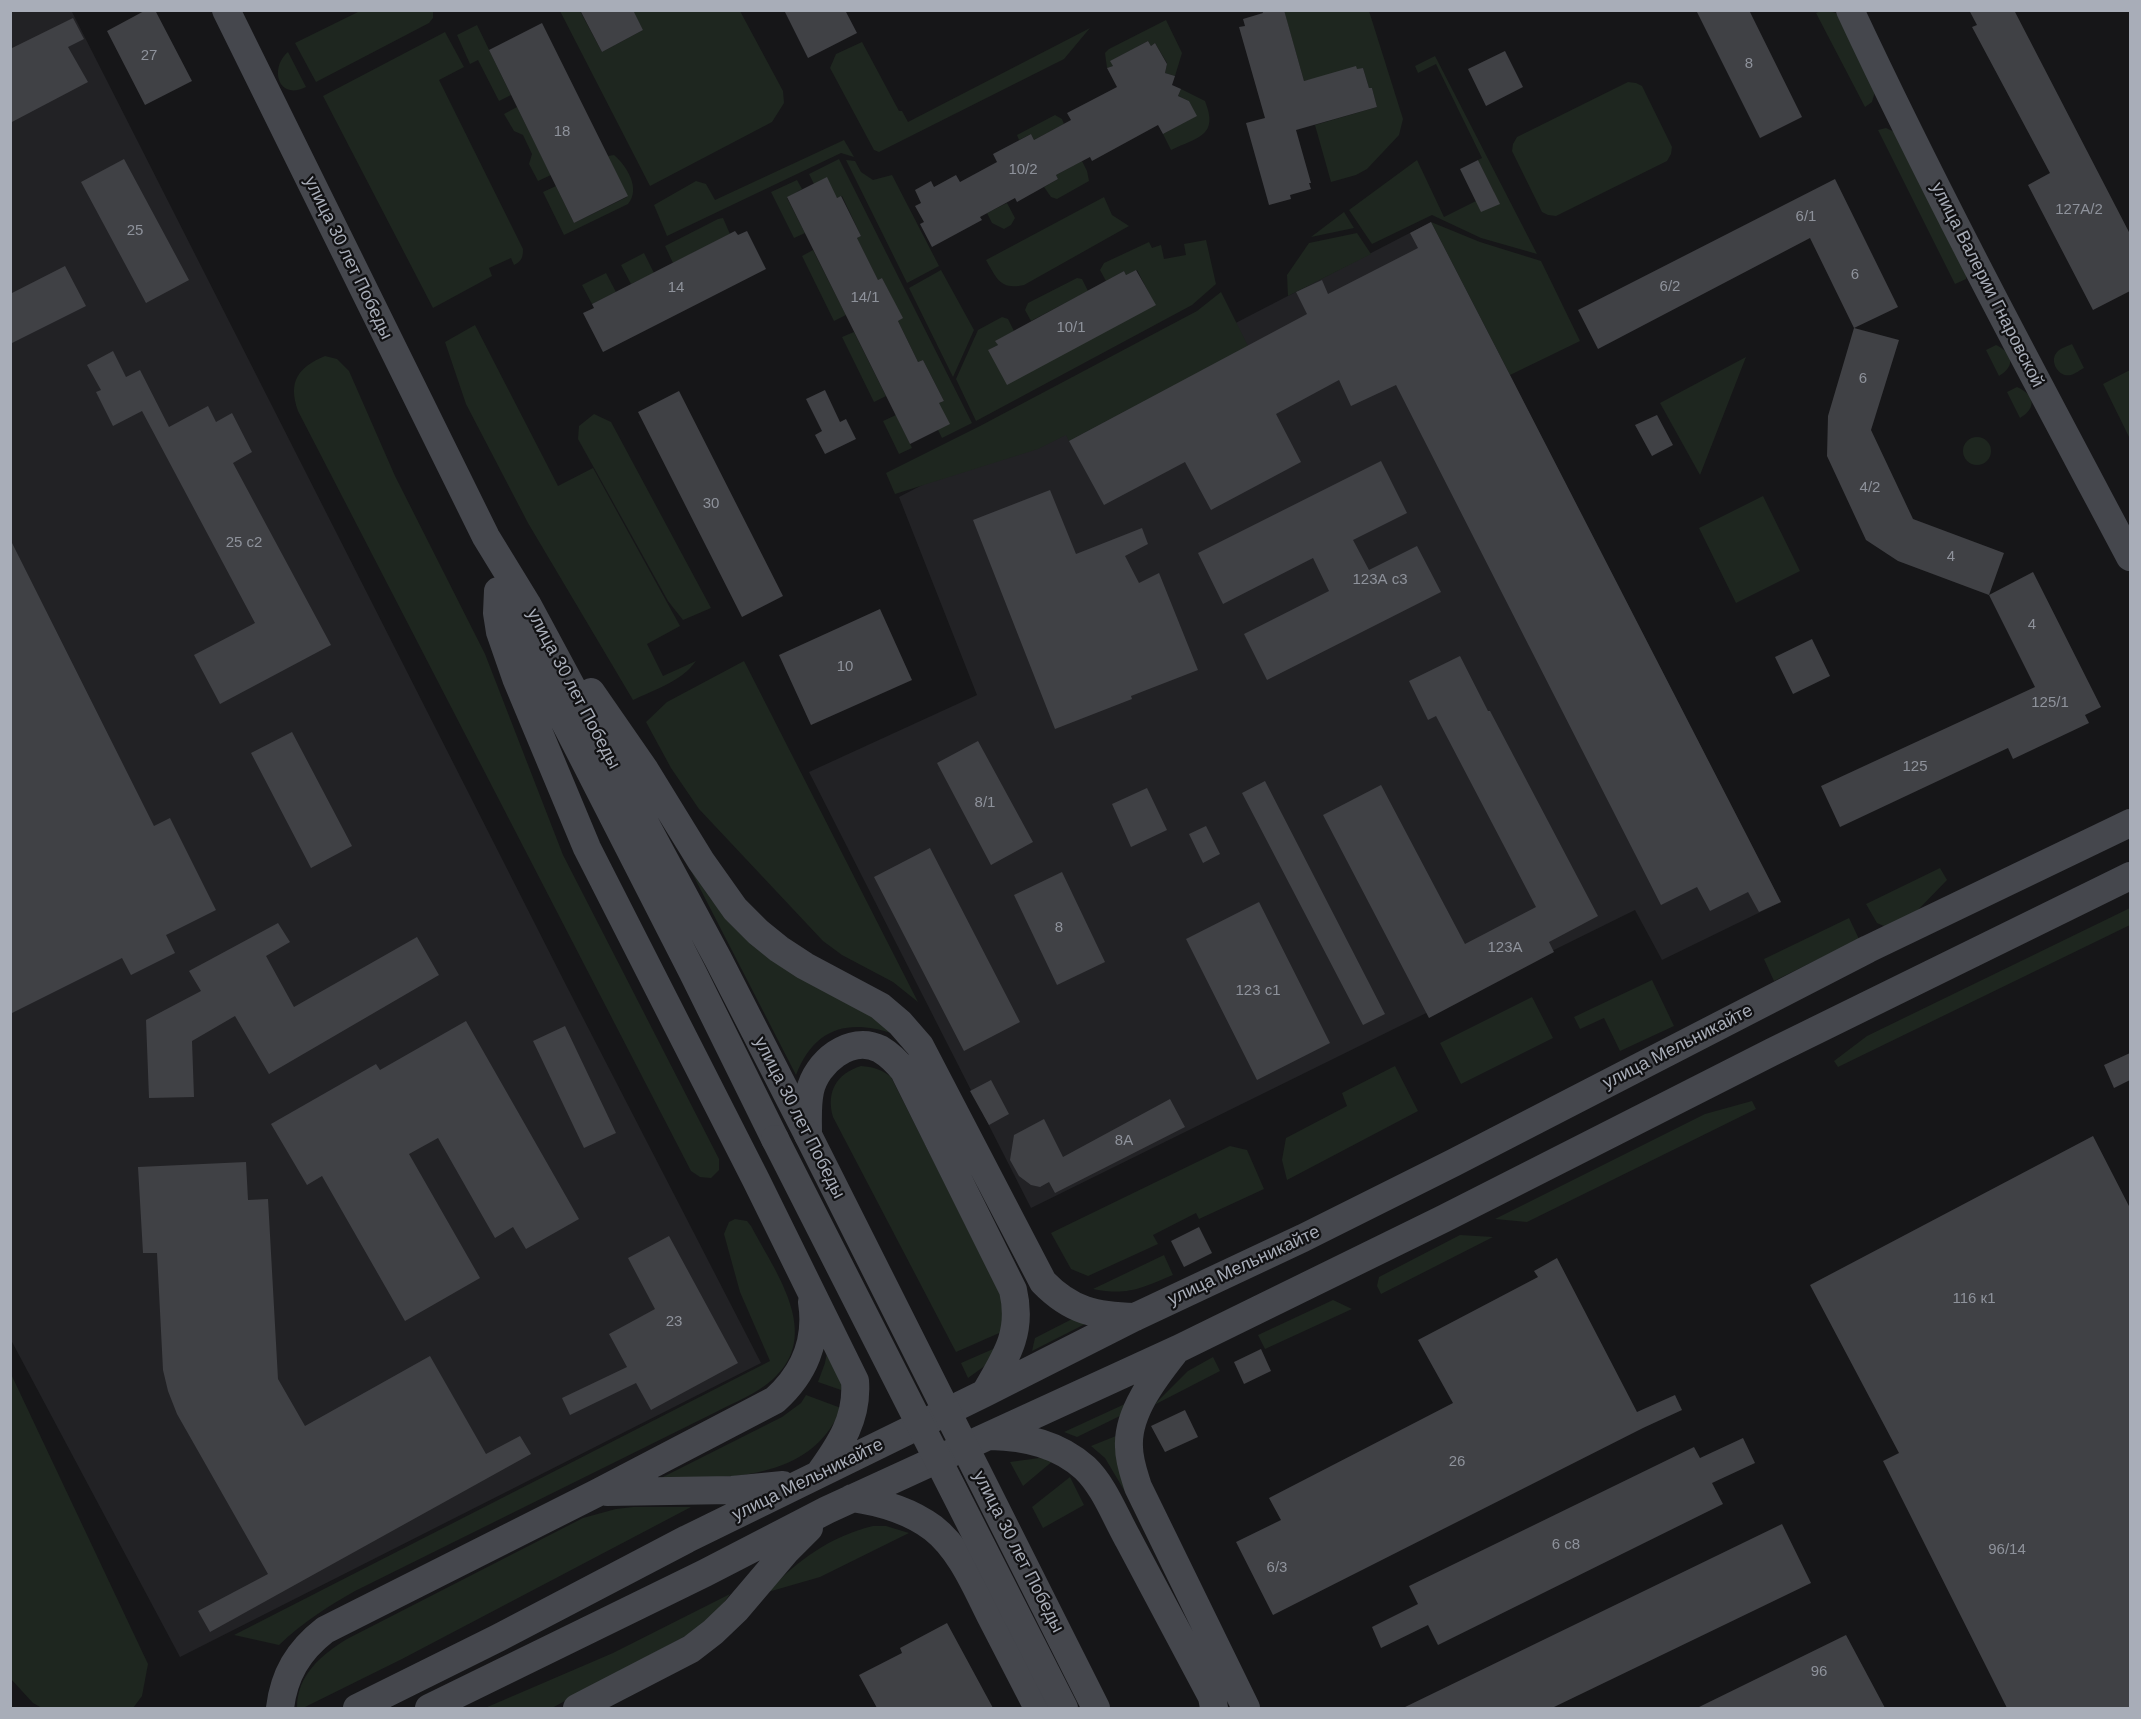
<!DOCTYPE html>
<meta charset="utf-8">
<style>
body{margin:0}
#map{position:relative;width:2141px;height:1719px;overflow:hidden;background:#161618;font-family:Arial,sans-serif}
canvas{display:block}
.frame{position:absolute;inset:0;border:12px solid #a8adb8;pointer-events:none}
</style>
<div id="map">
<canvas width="2141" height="1719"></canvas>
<div class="frame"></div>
</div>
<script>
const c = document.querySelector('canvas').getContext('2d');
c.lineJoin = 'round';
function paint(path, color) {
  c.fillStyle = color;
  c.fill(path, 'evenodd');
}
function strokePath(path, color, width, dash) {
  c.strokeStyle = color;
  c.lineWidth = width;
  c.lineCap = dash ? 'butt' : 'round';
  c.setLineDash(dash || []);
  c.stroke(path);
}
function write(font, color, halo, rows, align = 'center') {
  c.font = font + ' Arial,sans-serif';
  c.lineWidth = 4.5;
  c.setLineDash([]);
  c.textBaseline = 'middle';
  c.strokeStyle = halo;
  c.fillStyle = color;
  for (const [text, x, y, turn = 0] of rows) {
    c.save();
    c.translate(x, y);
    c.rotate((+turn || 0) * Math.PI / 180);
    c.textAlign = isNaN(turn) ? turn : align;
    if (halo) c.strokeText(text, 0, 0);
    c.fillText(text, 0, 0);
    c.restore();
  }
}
const built = new Path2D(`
 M71 10 566 985 761 1363 180 1657 11 1340 10 11Z
 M1431 222 1781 902 1662 960 1635 910 1031 1208 809 772 977 695 899 497Z`);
const green = new Path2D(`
 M1823 10 1836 13 1876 88 1872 102 1865 107 1816 13Z
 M360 11H433V18L429 23 316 82 295 43Z
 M560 11H580L602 52 643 30 633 11H740L783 91 784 103 772 122 650 186Z
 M1284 11H1369L1403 119 1399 135 1367 169 1356 175 1331 182 1315 125 1377 107 1372 88H1369L1363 68 1304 81Z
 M1166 20 1182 53 1175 76 1165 73 1167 63 1155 43 1151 46 1148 41 1111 61 1113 66 1107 68 1105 53 1109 49Z
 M477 25 511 95 499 101 478 60 470 64 457 35Z
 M1090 28 1064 59 879 152 874 150 830 68 836 54 862 42 899 111H902L908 122Z
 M445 32 464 67 439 80 523 249C523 257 522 261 514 265L511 258 489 268 492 276 433 308 323 96Z
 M288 52 306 87C278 101 269 68 288 52Z
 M1435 56 1537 254 1481 238 1432 215 1372 244 1349 210 1417 160 1444 217 1494 192 1478 160 1482 158 1436 64 1418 73 1415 66Z
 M1628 82 1636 83 1642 86 1672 147 1671 154 1667 161 1556 216 1548 215 1542 212 1512 151 1513 144 1517 137Z
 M1181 89 1205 101C1219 136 1198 137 1171 150L1163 134 1196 116 1189 101 1178 96Z
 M517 107 551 175 538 181 529 164 532 154 523 135 514 131 504 114Z
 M1055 115 1062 119 1064 124 1034 140 1031 134 1019 140 1017 135Z
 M1886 128 1899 134 1968 268 1966 279 1955 284 1878 130Z
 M844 140 854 157 841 153 667 236 654 205 696 181 706 184 715 200Z
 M614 155C627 166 641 189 628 204L564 235 543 192 556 186 574 223 627 197 608 156Z
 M839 159 972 423 942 438 938 430 939 403 944 401 923 360 918 362 898 321 902 318 882 278 878 280 857 238 861 236 842 196 837 198 814 184 809 174Z
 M846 160 855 161 861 172 873 180 892 175 939 266 907 283Z
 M1082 161 1087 171 1089 181 1057 199 1051 197 1044 187 1058 179 1056 175Z
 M797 180 802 189 787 198 805 233 794 238 771 192Z
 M1104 197 1112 215 1129 226 1024 285C1000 290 997 279 986 260Z
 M1007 203 1015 218 1011 225 1004 229 992 223 987 213Z
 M1344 212 1354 228 1311 237Z
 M723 218 730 234 673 263 665 246 718 219Z
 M1431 222 1480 242 1541 261 1580 341 1510 375Z
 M1357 233 1371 254 1288 296 1287 275 1309 243Z
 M1206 240 1216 284 1192 305 976 421 956 379 978 330 1002 317 1008 319 1014 331 996 341 998 345 989 350 1155 305 1137 270 1126 275 1124 271 1106 281 1100 270 1104 263 1149 242 1152 248 1161 245 1164 259 1186 255 1184 244Z
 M813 250 846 315 834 321 802 256Z
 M644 253 654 273 631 284 621 265Z
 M941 270 974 330 953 377 909 288Z
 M606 273 616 292 592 304 582 285Z
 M1077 278 1082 279 1088 291 1031 321 1025 310 1028 303Z
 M1221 292 1248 346 1069 441 1066 435 1038 449 895 494 886 473 980 426 1197 311Z
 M475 325 558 486 593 468 680 626 647 644 663 676 696 661C682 681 654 690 633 700L528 523 466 404 445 342Z
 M854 332 886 396 874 402 842 337Z
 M2072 344 2084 368C2080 370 2075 374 2071 375 2058 378 2048 360 2058 351 2061 348 2068 346 2072 344Z
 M1996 345C2013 353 2016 366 1999 376L1986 350Z
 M325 356 337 359 349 371 395 476 485 654 563 855 719 1159V1170L711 1178 700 1177 691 1171 298 411C288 382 297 368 325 356Z
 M1746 357 1700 475 1660 403Z
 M2130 370V439L2103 384Z
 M2017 387C2035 395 2037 408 2020 418L2007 392Z
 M594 414 611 422 711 608 683 620 668 601 578 439 579 426Z
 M896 415 912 448 899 454 883 421Z
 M1963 451a14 14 0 1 1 28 0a14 14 0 1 1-28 0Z
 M1763 496 1800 571 1736 603 1699 528Z
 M744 661 918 1002 893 982 842 955 823 941 699 809 671 768 646 722 667 702Z
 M1940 868 1947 880 1915 913 1886 927 1877 923 1866 904Z
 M690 869 710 898 731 924 868 1013 894 1034C848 1018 814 1028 796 1075Z
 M2130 908V925L1838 1067 1834 1061 1867 1036Z
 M1849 918 1859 939 1774 981 1764 959Z
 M1652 980 1674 1026 1620 1051 1604 1018 1580 1029 1574 1017Z
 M1532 997 1553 1038 1461 1084 1440 1043Z
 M861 1066C873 1067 881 1069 891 1077L1003 1298 1006 1330 956 1352 833 1117C826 1092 836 1074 861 1066Z
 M1395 1066 1418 1111 1287 1180 1282 1160 1286 1138 1347 1106 1342 1093Z
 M1752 1101 1756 1109 1527 1222 1495 1219 1705 1114Z
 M1230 1146 1247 1150 1264 1189 1199 1219 1196 1213 1153 1235 1158 1244 1088 1276 1071 1269 1051 1233Z
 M735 1219 747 1221 751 1226C775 1272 824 1335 772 1380 756 1394 735 1402 716 1412L355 1591C327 1607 302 1623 279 1645L234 1635 770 1361 740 1292 724 1234 729 1222Z
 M1460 1235 1493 1237 1381 1294 1377 1286 1379 1277Z
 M1164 1255 1173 1275C1141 1288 1128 1296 1093 1289Z
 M1333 1300 1352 1309 1265 1349 1258 1335Z
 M1076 1317 1089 1322 1032 1351 1035 1338Z
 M829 1342 844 1391 818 1382 825 1363Z
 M1000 1346 986 1365 968 1378 961 1363Z
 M1213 1357 1220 1371 1154 1405 1188 1371Z
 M11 1374 148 1664 142 1696 133 1708H42L33 1703 11 1679Z
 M806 1395 841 1408C811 1483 725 1477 657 1480L782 1417 801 1403Z
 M1127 1403 1124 1414 1077 1437 1064 1432Z
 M1121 1434 1137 1512 1105 1458 1091 1446Z
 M1039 1458 1054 1460 1023 1486 1010 1462Z
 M1070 1477 1084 1505 1043 1528 1032 1507Z
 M633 1507H691L402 1659 303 1708H297C297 1675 321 1655 347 1639L583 1518 616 1509Z
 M873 1526H886L909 1533 820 1577 768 1592C796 1561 831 1536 873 1526Z
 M730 1594 721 1607 691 1633 552 1708H485L613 1653Z`);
const building = new Path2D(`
 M146 10H155L192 81 145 105 107 31Z
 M580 10H633L643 30 602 52Z
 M784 10H845L857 33 808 58Z
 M1262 10H1284L1304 81 1356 66 1357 69 1363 68 1369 88H1372L1377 107 1296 130 1311 183H1309L1311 189 1290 195 1291 199 1269 205 1246 123 1265 118 1239 27 1245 26 1243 19 1263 13Z
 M1696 10H1749L1802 117 1760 138Z
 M1969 10H2014L2130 234V291L2093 310 2028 185 2050 173 1972 27 1977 25Z
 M73 18 84 39 68 47 88 82 10 123V49Z
 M542 23 628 196 574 223 489 50Z
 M1148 41 1151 46 1155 43 1167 64 1165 73 1175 76 1172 85 1181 89 1178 96 1189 101 1197 116 1163 134 1158 125 1092 161 1090 157 1056 175 1058 179 1017 202 1015 198 980 217 982 220 932 247 920 224 924 222 915 206 921 203 915 190 931 181 934 187 956 175 960 182 997 162 993 154 1031 134 1034 140 1071 120 1067 113 1117 87 1107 68 1113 66 1110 61Z
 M1505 51 1523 87 1486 106 1468 69Z
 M124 159 189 280 146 303 81 182Z
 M1478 160 1500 204 1481 212 1460 169Z
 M827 177 837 198 841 196 861 236 857 238 878 280 882 278 903 318 898 321 918 362 923 360 944 401 939 403 950 424 910 444 787 197Z
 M1835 179 1898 307 1854 328 1810 238 1598 349 1578 310Z
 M1431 222 1510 375 1781 902 1759 912 1748 892 1710 911 1697 887 1661 905 1396 385 1351 406 1339 380 1276 414 1301 462 1211 510 1185 462 1104 505 1069 441 1307 314 1296 292 1322 280 1328 294 1418 248 1410 233Z
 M735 231 738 235 747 231 766 269 603 352 583 313 594 308 592 304Z
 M65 266 86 306 10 344V294Z
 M1136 270 1156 305 1007 385 988 350 998 345 995 341 1124 271 1126 275Z
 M1854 328 1899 340 1871 430 1913 519 2004 553 1989 595 1898 561 1866 540 1827 456 1828 416Z
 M113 351 126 377 140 370 169 427 208 406 216 422 232 413 252 452 233 463 331 645 220 704 194 655 255 623 142 411 113 426 96 392 101 390 87 365Z
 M825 390 840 422 846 419 856 439 825 454 815 435 822 431 806 399Z
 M679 391 783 596 742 617 638 412Z
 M1657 415 1673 445 1652 456 1635 425Z
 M1381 461 1407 513 1353 540 1369 570 1417 546 1441 592 1267 680 1244 634 1329 591 1313 558 1223 604 1198 553Z
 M1050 490 1076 554 1142 528 1148 544 1125 556 1139 583 1159 573 1198 670 1131 696 1132 699 1055 729 973 520Z
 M10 539 154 826 170 818 216 910 166 935 175 953 131 975 122 958 10 1014Z
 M2033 572 2101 707 2085 715 2089 723 2013 759 2008 748 1840 827 1821 786 2035 687 1989 595Z
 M880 609 912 680 811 725 779 655Z
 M1812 639 1830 676 1793 694 1775 657Z
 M1460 656 1488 711H1490L1598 916 1549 942 1554 952 1429 1018 1323 815 1381 785 1465 944 1536 907 1436 716 1428 720 1409 681Z
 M292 732 352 846 311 868 251 753Z
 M978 741 1033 842 991 865 937 763Z
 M1265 781 1385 1014 1363 1025 1242 793Z
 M1147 788 1167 830 1131 847 1112 804Z
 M1206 826 1220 854 1203 863 1189 834Z
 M930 848 1020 1022 964 1051 874 877Z
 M1062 872 1105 962 1057 985 1014 895Z
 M1259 902 1330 1043 1257 1080 1186 939Z
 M278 923 290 942 266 956 294 1007 417 937 439 975 269 1074 235 1016 192 1041 194 1097 149 1098 146 1020 201 991 189 971Z
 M466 1021 579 1219 526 1249 513 1227 495 1238 438 1138 409 1154 480 1278 405 1321 322 1176 307 1185 271 1124 376 1064 380 1070Z
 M565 1026 616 1133 584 1148 533 1041Z
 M2130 1053V1080L2114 1088 2104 1065Z
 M991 1080 1009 1114 989 1125 970 1091Z
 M1170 1099 1185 1127 1055 1193 1049 1182 1040 1187 1031 1185 1019 1176 1010 1160 1014 1135 1044 1119 1063 1157Z
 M2093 1136 2130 1208V1708H2007L1883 1461 1899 1453 1810 1285Z
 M246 1162 248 1200 268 1199 278 1379 305 1426 430 1356 486 1454 520 1436 531 1454 210 1632 198 1611 268 1574 177 1414 168 1391 163 1370 157 1253H143L138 1167Z
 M1199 1227 1212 1253 1184 1267 1171 1241Z
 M669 1236 738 1363 651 1410 636 1383 570 1415 562 1398 627 1367 609 1334 655 1309 628 1258Z
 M1557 1258 1637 1412 1675 1395 1682 1410 1643 1428 1273 1615 1236 1542 1281 1520 1269 1498 1453 1403 1418 1340 1538 1277 1534 1271Z
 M1261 1349 1271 1371 1244 1384 1234 1362Z
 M1185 1410 1198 1437 1165 1452 1151 1426Z
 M1743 1438 1755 1463 1712 1483 1723 1504 1438 1645 1428 1625 1381 1648 1372 1627 1418 1604 1409 1586 1694 1447 1700 1458Z
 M1782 1524 1811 1583 1552 1708H1403Z
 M947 1623 993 1708H877L859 1675 902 1653 900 1648Z
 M1846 1635 1885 1708H1697Z`);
const secondary = new Path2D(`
 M226 10 486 537 527 604 718 959 808 1135
 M1850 10C1937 196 2034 376 2130 557
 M498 591 497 613 500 632 516 678 587 848 756 1180 855 1381C858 1418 840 1445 819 1474
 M509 613 693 973 775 1139
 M591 692 645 770 701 861 735 909 758 932 779 949 805 966 880 1006 900 1023 920 1046 1043 1282C1071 1311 1096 1316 1135 1317
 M808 1133C808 1119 807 1105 810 1091 816 1063 850 1034 880 1049 890 1055 897 1062 904 1071L1013 1290C1023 1333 1006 1357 985 1393
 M1174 1353C1155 1377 1127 1413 1129 1447 1129 1461 1134 1474 1138 1487L1246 1708
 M991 1436C1026 1437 1058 1444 1085 1468 1104 1486 1115 1516 1128 1539 1156 1592 1184 1645 1212 1697L1214 1708
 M607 1492 732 1490 783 1485
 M852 1498C880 1502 910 1511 933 1528 960 1549 975 1585 990 1615 1006 1646 1022 1677 1038 1708
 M280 1708C284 1675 298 1651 325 1630L597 1493 775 1400C804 1374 818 1341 812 1302
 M357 1708 498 1638 687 1539 985 1393 1135 1317 1303 1238 1453 1163 1868 949 2130 823
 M429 1708 705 1573 827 1510 1178 1349 1443 1219 1772 1052 2130 876
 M577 1708 691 1649 713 1632 736 1610 787 1550 809 1528`);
const secondaryBridge = new Path2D(`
 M808 1135 1096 1708
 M775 1139 1064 1708`);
const numberNames = [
 ["27",149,56],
 ["8",1749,64],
 ["18",562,132],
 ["10/2",1023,170],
 ["127А/2",2079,210],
 ["6/1",1806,217],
 ["25",135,231],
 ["6",1855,275],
 ["6/2",1670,287],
 ["14",676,288],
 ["14/1",865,298],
 ["10/1",1071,328],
 ["6",1863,379],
 ["4/2",1870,488],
 ["30",711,504],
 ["25 с2",244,543],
 ["4",1951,557],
 ["123А с3",1380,580],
 ["4",2032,625],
 ["10",845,667],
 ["125/1",2050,703],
 ["125",1915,767],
 ["8/1",985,803],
 ["8",1059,928],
 ["123А",1505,948],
 ["123 с1",1258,991],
 ["8А",1124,1141],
 ["116 к1",1974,1299],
 ["23",674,1322],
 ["26",1457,1462],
 ["6 с8",1566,1545],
 ["96/14",2007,1550],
 ["6/3",1277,1568],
 ["96",1819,1672]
];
const streetNames = [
 ["улица 30 лет Победы",348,258,64],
 ["улица Валерии Гнаровской",1987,285,63],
 ["улица 30 лет Победы",573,689,62],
 ["улица Мельникайте",1678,1047,-27],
 ["улица 30 лет Победы",799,1118,63],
 ["улица Мельникайте",1244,1266,-25],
 ["улица Мельникайте",808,1480,-26],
 ["улица 30 лет Победы",1018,1552,63]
];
paint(built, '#222225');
paint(green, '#1e261f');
paint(building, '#404145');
strokePath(secondary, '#45474d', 28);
strokePath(secondaryBridge, '#45474d', 28);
write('15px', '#8e929b', null, numberNames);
write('18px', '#a8adb8', '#111113', streetNames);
</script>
